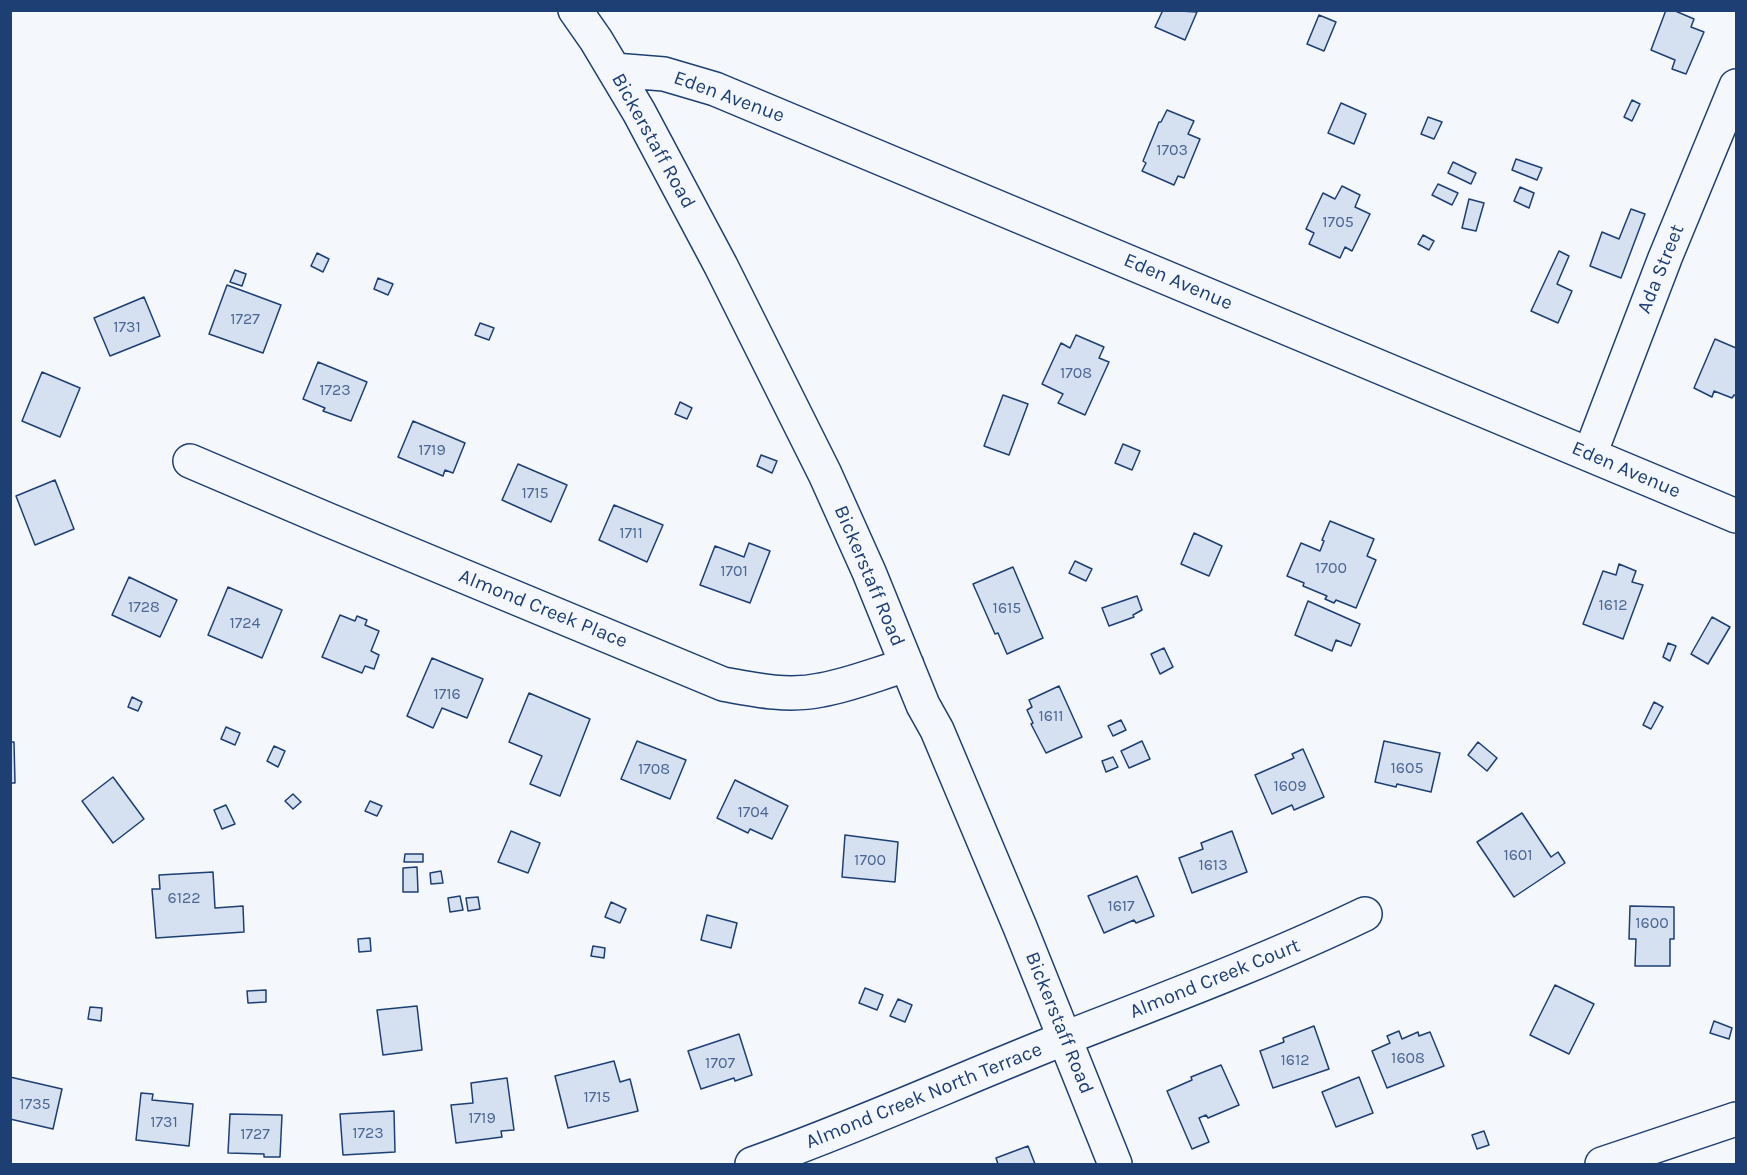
<!DOCTYPE html>
<style>
body{margin:0}
#map{position:relative;width:1747px;height:1175px;overflow:hidden;background:#f4f7fb;font-family:Karla,sans-serif}
canvas{display:block}
.frame{position:absolute;inset:0;border:12px solid #1d3f73;pointer-events:none}
</style>
<div id="map">
<canvas width="1747" height="1175"></canvas>
<div class="frame"></div>
</div>
<script>
const c = document.querySelector('canvas').getContext('2d');
c.lineJoin = 'round';
function paint(path, color) {
  c.fillStyle = color;
  c.fill(path, 'evenodd');
}
function strokePath(path, color, width, dash) {
  c.strokeStyle = color;
  c.lineWidth = width;
  c.lineCap = dash ? 'butt' : 'round';
  c.setLineDash(dash || []);
  c.stroke(path);
}
function write(font, color, halo, rows, align = 'center') {
  c.font = font + ' Karla,sans-serif';
  c.lineWidth = 4.5;
  c.setLineDash([]);
  c.textBaseline = 'middle';
  c.strokeStyle = halo;
  c.fillStyle = color;
  for (const [text, x, y, turn = 0] of rows) {
    c.save();
    c.translate(x, y);
    c.rotate((+turn || 0) * Math.PI / 180);
    c.textAlign = isNaN(turn) ? turn : align;
    if (halo) c.strokeText(text, 0, 0);
    c.fillText(text, 0, 0);
    c.restore();
  }
}
const building = new Path2D(`
 M1163 10 1197 12 1185 40 1155 27Z
 M1666 10H1673L1694 19 1691 27 1704 32 1686 74 1672 69 1675 60 1651 50Z
 M1319 15 1336 22 1324 51 1307 44Z
 M1632 100 1640 104 1632 121 1624 117Z
 M1341 103 1366 114 1354 144 1328 133Z
 M1167 110 1194 121 1188 134 1200 139 1184 178 1178 176 1174 185 1142 171 1146 163 1143 161 1159 122H1161Z
 M1428 117 1442 122 1434 139 1421 134Z
 M1516 159 1542 168 1537 180 1512 170Z
 M1453 162 1476 173 1471 184 1448 173Z
 M1438 184 1458 193 1452 205 1432 195Z
 M1342 186 1360 195 1355 207 1370 214 1352 251 1345 247 1340 258 1309 244 1314 233 1306 229 1323 193 1335 199Z
 M1520 187 1534 193 1529 208 1514 201Z
 M1469 199 1484 203 1476 231 1462 228Z
 M1631 209 1645 214 1621 278 1590 266 1602 232 1619 239Z
 M1423 235 1434 241 1429 250 1418 244Z
 M1559 251 1569 256 1557 284 1572 291 1558 323 1531 311Z
 M317 253 329 259 323 272 311 266Z
 M235 270 246 274 242 286 230 282Z
 M378 278 393 284 388 295 374 289Z
 M227 285 281 305 263 353 209 334Z
 M144 297 160 336 110 356 94 318Z
 M480 323 494 328 489 340 475 335Z
 M1076 335 1104 347 1099 358 1109 362 1085 415 1058 403 1063 394 1042 384 1061 343 1070 348Z
 M1715 339 1736 348V396L1734 395 1732 398 1714 391 1712 397 1694 388Z
 M318 362 367 382 351 421 323 411 325 408 303 399Z
 M42 372 80 388 60 437 22 421Z
 M1003 395 1028 404 1009 455 984 446Z
 M680 402 692 408 687 419 675 414Z
 M413 421 465 443 453 473 445 470 443 476 398 457Z
 M1123 444 1140 451 1132 470 1115 463Z
 M761 455 777 461 772 473 757 466Z
 M518 464 567 485 551 522 502 500Z
 M55 480 74 529 35 545 16 496Z
 M614 505 663 525 647 562 599 540Z
 M1330 521 1374 539 1367 556 1376 560 1356 608 1336 600 1334 603 1325 599 1327 596 1303 586 1304 583 1287 576 1301 543 1320 551 1324 541 1322 540Z
 M1194 533 1222 546 1209 576 1181 564Z
 M749 543 770 551 750 603 700 585 715 546 744 557Z
 M1075 561 1092 569 1086 581 1069 573Z
 M1619 564 1636 571 1632 582 1643 585 1623 639 1583 624 1603 571 1616 575Z
 M1013 567 1043 638 1007 654 998 633 995 634 973 584Z
 M129 577 177 600 160 637 112 615Z
 M228 587 282 610 262 658 208 635Z
 M1137 596 1142 610 1133 615 1134 617 1109 626 1102 608Z
 M1308 601 1360 624 1351 646 1336 640 1332 651 1295 635Z
 M340 615 355 621 357 616 367 620 365 625 379 631 371 651 379 655 374 669 365 666 362 673 322 657Z
 M1712 617 1730 627 1708 664 1691 654Z
 M1668 643 1676 646 1670 661 1663 657Z
 M1164 648 1173 667 1160 674 1151 654Z
 M432 658 483 679 467 718 442 708 433 728 407 716Z
 M1059 686 1082 737 1046 753 1031 724 1033 723 1027 710 1032 707 1029 700Z
 M529 693 590 719 560 796 530 784 542 756 509 742Z
 M132 697 142 702 138 711 128 707Z
 M1654 702 1663 707 1651 729 1643 725Z
 M1121 720 1126 730 1113 736 1108 726Z
 M226 727 240 733 235 745 221 739Z
 M637 741 686 760 670 799 621 779Z
 M1142 741 1150 759 1129 768 1121 751Z
 M1384 741 1440 753 1431 792 1397 784 1396 787 1375 782Z
 M10 742H14L15 783H10Z
 M1478 742 1497 758 1487 771 1468 755Z
 M274 746 285 751 278 767 267 761Z
 M1303 749 1324 797 1294 810 1292 805 1272 814 1255 775 1294 758 1292 754Z
 M1113 757 1118 767 1106 772 1102 761Z
 M113 777 144 819 113 843 82 801Z
 M735 780 788 806 772 839 750 829 748 833 717 818Z
 M293 794 301 802 293 809 285 801Z
 M370 801 382 806 377 816 365 811Z
 M226 805 235 824 222 829 214 810Z
 M1522 813 1551 857 1558 852 1565 863 1514 897 1477 842Z
 M511 831 540 843 528 873 498 862Z
 M1232 831 1247 872 1192 893 1179 858 1203 849 1201 843Z
 M845 835 898 842 895 882 842 877Z
 M405 854H423V862H404Z
 M417 867 418 892H403V868Z
 M441 871 443 883 431 884 430 873Z
 M213 872 215 908 243 906 244 932 156 938 152 889H160L159 875Z
 M1137 876 1154 916 1136 923 1134 920 1104 933 1088 896Z
 M460 896 463 910 450 912 448 898Z
 M478 897 480 909 468 911 466 898Z
 M611 902 626 909 620 923 605 917Z
 M1630 906 1674 907V939H1670V966H1635L1636 939H1629Z
 M707 915 737 923 731 948 701 940Z
 M370 938 371 951 359 952 358 939Z
 M593 946 605 948 604 958 591 956Z
 M1555 985 1594 1004 1569 1054 1530 1035Z
 M865 988 883 995 877 1010 859 1003Z
 M266 990V1002L248 1003 247 991Z
 M898 999 912 1005 905 1022 890 1016Z
 M417 1006 422 1050 383 1055 377 1010Z
 M90 1007 102 1008 101 1021 88 1019Z
 M1714 1021 1732 1028 1729 1039 1710 1033Z
 M1314 1026 1329 1069 1273 1088 1260 1051 1284 1042 1283 1038Z
 M1399 1031 1402 1039 1418 1032 1419 1036 1430 1032 1444 1066 1387 1088 1372 1051 1390 1043 1387 1036Z
 M739 1034 752 1075 735 1081 734 1078 701 1089 688 1051Z
 M614 1061 620 1082 630 1079 638 1111 568 1128 555 1076Z
 M1221 1065 1239 1105 1208 1118 1206 1115 1199 1118 1209 1142 1192 1149 1167 1091 1192 1080 1191 1077Z
 M10 1077 62 1089 53 1129 10 1119Z
 M1359 1077 1373 1113 1336 1127 1322 1092Z
 M507 1078 514 1130 501 1131 502 1137 456 1143 451 1105 473 1103 471 1083Z
 M141 1093 153 1094 152 1100 193 1104 189 1146 136 1140Z
 M394 1111 395 1152 343 1155 340 1114Z
 M230 1114 282 1115 280 1157H264V1154L228 1153Z
 M1484 1131 1489 1145 1477 1149 1472 1135Z
 M1028 1146 1035 1164H998L996 1158Z`);
const minor = new Path2D(`
 M575 10 596 40 639 112 721 266 825 474 869 572 923 705 937 730 1020 927 1115 1164
 M614 70 664 74 715 89 1736 516
 M1590 454 1665 258 1736 86
 M190 461 326 519 723 684C755 690 788 697 821 690 850 685 879 673 907 665
 M752 1164C857 1127 959 1080 1063 1039 1165 999 1267 961 1365 914
 M1602 1164 1736 1119`);
const numberNames = [
 ["1703",1172,150],
 ["1705",1338,222],
 ["1727",245,319],
 ["1731",127,327],
 ["1708",1076,373],
 ["1723",335,390],
 ["1719",432,450],
 ["1715",535,493],
 ["1711",631,533],
 ["1700",1331,568],
 ["1701",734,571],
 ["1612",1613,605],
 ["1728",144,607],
 ["1615",1007,608],
 ["1724",245,623],
 ["1716",447,694],
 ["1611",1051,716],
 ["1605",1407,768],
 ["1708",654,769],
 ["1609",1290,786],
 ["1704",753,812],
 ["1601",1518,855],
 ["1700",870,860],
 ["1613",1213,865],
 ["6122",184,898],
 ["1617",1121,906],
 ["1600",1652,923],
 ["1608",1408,1058],
 ["1612",1295,1060],
 ["1707",720,1063],
 ["1715",597,1097],
 ["1735",35,1104],
 ["1719",482,1118],
 ["1731",164,1122],
 ["1723",368,1133],
 ["1727",255,1134]
];
const streetNames = [
 ["Eden Avenue",729,97,20],
 ["Bickerstaff Road",653,141,61],
 ["Ada Street",1661,269,-68],
 ["Eden Avenue",1178,282,23],
 ["Eden Avenue",1626,470,23],
 ["Bickerstaff Road",869,576,67],
 ["Almond Creek Place",543,609,22],
 ["Almond Creek Court",1215,979,-22],
 ["Bickerstaff Road",1059,1023,68],
 ["Almond Creek North Terrace",924,1096,-22]
];
paint(building, '#d5e0f0');
strokePath(building, '#1d3f73', 1.5);
strokePath(minor, '#1d3f73', 36);
strokePath(minor, '#f4f7fb', 33);
write('16px', '#4b6792', null, numberNames);
write('20px', '#1d3f73', '#f4f7fb', streetNames);
</script>
